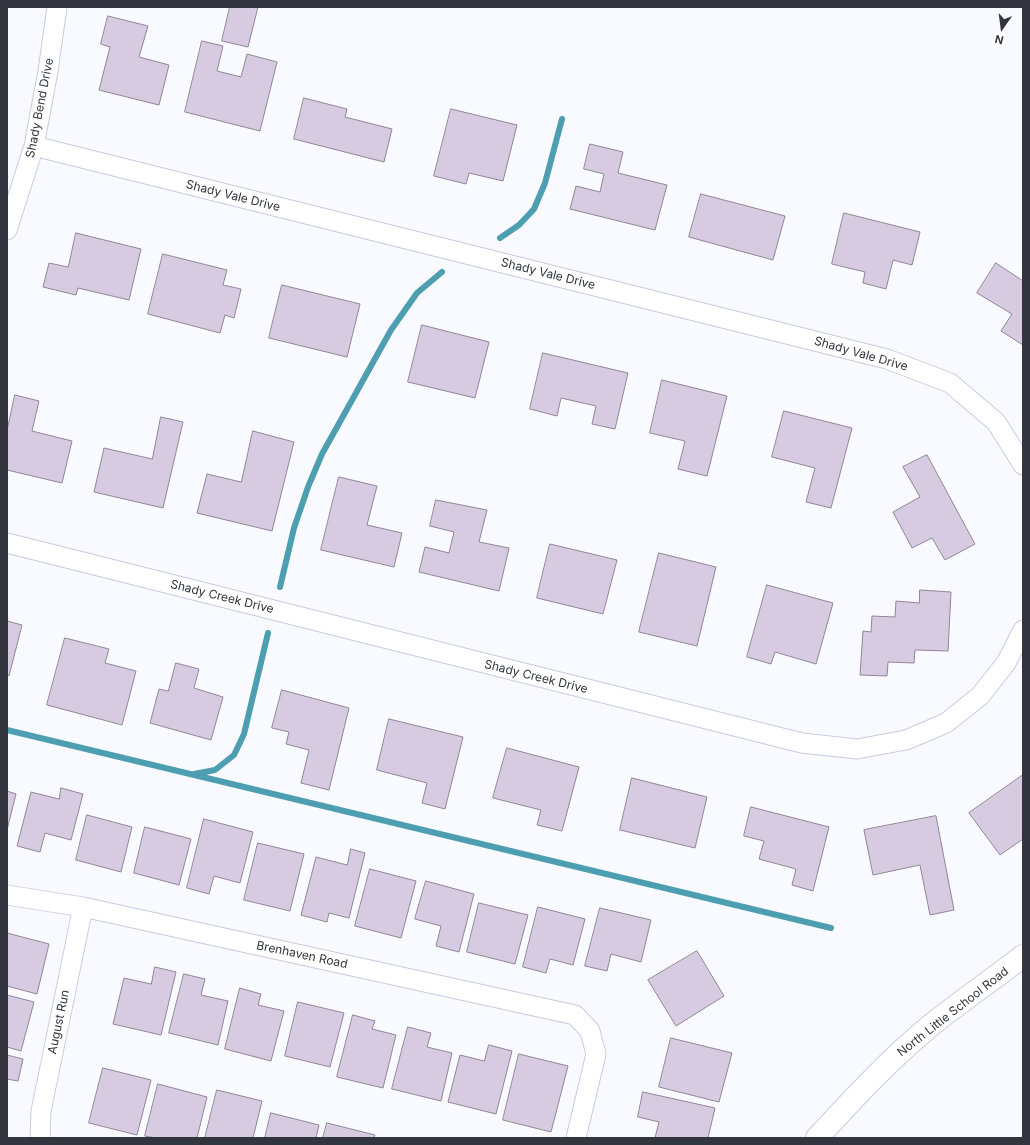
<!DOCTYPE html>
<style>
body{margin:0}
#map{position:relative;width:1030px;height:1145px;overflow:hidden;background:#f9faff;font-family:Inter,sans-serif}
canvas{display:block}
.frame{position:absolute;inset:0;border:8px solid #33353e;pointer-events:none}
.north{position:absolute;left:982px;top:8px;width:40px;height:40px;-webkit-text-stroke:3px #fff;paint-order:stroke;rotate:194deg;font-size:11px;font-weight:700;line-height:16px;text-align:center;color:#33353e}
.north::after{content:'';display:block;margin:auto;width:14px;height:18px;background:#33353e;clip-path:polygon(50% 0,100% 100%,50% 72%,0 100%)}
</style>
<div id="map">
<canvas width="1030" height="1145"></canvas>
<div class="frame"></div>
<div class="north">N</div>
</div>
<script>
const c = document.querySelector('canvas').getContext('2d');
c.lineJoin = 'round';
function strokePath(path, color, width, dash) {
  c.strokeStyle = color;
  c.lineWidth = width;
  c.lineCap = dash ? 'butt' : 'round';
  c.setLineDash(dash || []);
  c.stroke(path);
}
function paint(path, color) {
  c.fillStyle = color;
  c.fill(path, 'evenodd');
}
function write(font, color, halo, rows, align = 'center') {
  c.font = font + ' Inter,sans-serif';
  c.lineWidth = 3.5;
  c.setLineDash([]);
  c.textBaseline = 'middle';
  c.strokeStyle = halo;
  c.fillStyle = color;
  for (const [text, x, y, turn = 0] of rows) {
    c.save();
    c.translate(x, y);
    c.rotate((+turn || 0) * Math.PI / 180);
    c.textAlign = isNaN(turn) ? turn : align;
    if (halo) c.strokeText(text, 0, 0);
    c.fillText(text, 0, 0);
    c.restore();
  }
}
const stream = new Path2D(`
 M500 238 519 225 534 209 545 183 562 119
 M280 587 294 528 308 487 322 454 391 330 417 293 442 272
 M7 730 831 928
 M194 774 215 770 234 755 244 734 268 633`);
const building = new Path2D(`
 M230 7H258L248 47 222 41Z
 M108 16 148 26 139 57 169 65 159 105 99 90 110 47 101 44Z
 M202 41 223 46 217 71 241 77 247 54 277 62 260 131 185 112Z
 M304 98 347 109 345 117 392 129 384 162 294 139Z
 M451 109 517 125 503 181 469 173 466 184 434 176Z
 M590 144 623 152 618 173 667 185 655 230 570 209 576 186 600 192 604 174 584 169Z
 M701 194 785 216 773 260 689 237Z
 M844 213 920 232 912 265 893 260 886 289 863 283 865 272 832 264Z
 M76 233 141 249 129 300 78 288 76 295 43 287 49 263 68 267Z
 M163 254 227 270 223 285 241 289 234 318 225 315 220 333 148 314Z
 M996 263 1023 281V345L1001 331 1012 314 977 293Z
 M282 285 360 304 347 357 269 338Z
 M422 325 489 342 475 398 408 382Z
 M543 353 628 373 615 429 592 424 596 406 561 398 557 416 530 409Z
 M662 380 727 396 707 476 678 469 685 441 650 433Z
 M15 395 39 401 32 431 72 441 62 483 7 470V431Z
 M784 411 852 428 831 508 806 502 815 468 772 457Z
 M161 417 183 422 163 508 94 492 104 448 152 459Z
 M253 431 294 442 272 531 197 513 207 474 241 482Z
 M927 455 975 544 945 560 932 538 912 548 893 512 920 497 903 467Z
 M339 477 377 486 367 525 402 533 394 567 321 550Z
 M436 500 487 510 479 542 509 548 499 591 419 572 425 547 449 553 454 532 430 526Z
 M550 544 617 560 603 614 537 598Z
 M659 553 716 567 697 646 639 632Z
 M767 585 833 603 816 664 775 652 771 664 747 657Z
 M920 590 951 592 948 651 915 650 914 663 888 662 887 676 860 675 863 631 871 632 872 616 895 617 896 601 919 603Z
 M7 621 22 625 9 676 7 675Z
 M65 638 109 649 105 663 136 671 122 725 47 705Z
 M176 663 199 669 194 688 223 697 211 740 150 723 159 689 168 691Z
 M282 690 349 708 329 790 301 783 309 750 286 744 289 732 272 728Z
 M389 719 463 737 445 809 422 803 427 783 377 770Z
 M507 748 579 767 562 831 537 825 541 810 493 798Z
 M1023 775V839L1000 855 969 813Z
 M632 778 707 797 695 848 620 830Z
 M61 788 83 794 71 840 45 833 40 852 17 846 31 792 59 799Z
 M7 791 16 794 7 830Z
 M751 807 829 827 813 891 792 885 796 869 759 859 764 841 744 836Z
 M87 815 132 827 121 872 76 860Z
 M936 816 954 910 930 915 920 865 873 875 864 830Z
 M204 819 253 832 240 883 214 876 209 894 187 888Z
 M145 827 191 839 179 885 134 873Z
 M258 843 304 854 290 911 244 900Z
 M351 849 365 853 349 918 329 913 327 922 301 915 316 857 347 865Z
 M370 869 416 881 401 938 355 926Z
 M426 881 474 894 459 952 436 946 441 926 415 919Z
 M479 903 528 915 515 964 467 952Z
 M538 907 585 919 573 965 550 959 546 973 523 967Z
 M600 908 651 920 641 962 611 954 607 971 585 966Z
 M7 933 49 944 37 994 7 986Z
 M697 951 724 996 676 1026 648 980Z
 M155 967 176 972 161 1035 113 1024 124 978 151 984Z
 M184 974 205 979 201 995 228 1001 218 1045 169 1033Z
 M240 988 261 994 258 1005 284 1011 271 1061 225 1049Z
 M7 995 34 1002 21 1051 7 1047Z
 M298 1002 344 1013 330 1067 285 1056Z
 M353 1015 375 1021 372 1029 396 1035 383 1088 337 1077Z
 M408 1027 431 1033 427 1047 452 1053 441 1101 392 1089Z
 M671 1038 732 1053 719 1102 659 1087Z
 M489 1045 512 1051 496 1114 448 1102 460 1055 484 1061Z
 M519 1054 568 1066 551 1132 503 1120Z
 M7 1055 23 1059 18 1081 7 1079Z
 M103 1068 151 1080 137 1135 89 1123Z
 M158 1084 207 1097 197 1138H155L145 1136Z
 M217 1090 262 1101 253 1138H205Z
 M643 1092 715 1108 708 1138H655L659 1122 638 1117Z
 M271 1113 319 1125 316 1138H265Z
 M327 1123 375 1135 374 1138H323Z`);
const street = new Path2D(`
 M34 146 887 359 950 383 996 422 1023 465
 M7 230 34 146 48 71 57 7
 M7 543 802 743 857 749 906 740 946 723 980 696 1006 663 1023 630
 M7 895 83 907 575 1015 590 1031 596 1054 576 1138
 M40 1138 41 1111 83 907`);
const secondary = new Path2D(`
 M817 1138C853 1099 889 1060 930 1026 960 1002 992 980 1023 956`);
const streetNames = [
 ["Shady Bend Drive",40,108,-79],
 ["Shady Vale Drive",233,196,14],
 ["Shady Vale Drive",548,274,14],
 ["Shady Vale Drive",861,354,16],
 ["Shady Creek Drive",222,597,14],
 ["Shady Creek Drive",536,677,14],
 ["Brenhaven Road",302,955,12],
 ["North Little School Road",953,1012,-38],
 ["August Run",59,1022,-78]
];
strokePath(stream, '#4e9eb2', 6);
paint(building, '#d6cbe0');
strokePath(building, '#908599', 1);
strokePath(street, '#c7cce2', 21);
strokePath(secondary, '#c7cce2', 24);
strokePath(street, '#fff', 19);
strokePath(secondary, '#fff', 22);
write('12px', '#33353e', '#fff', streetNames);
</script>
